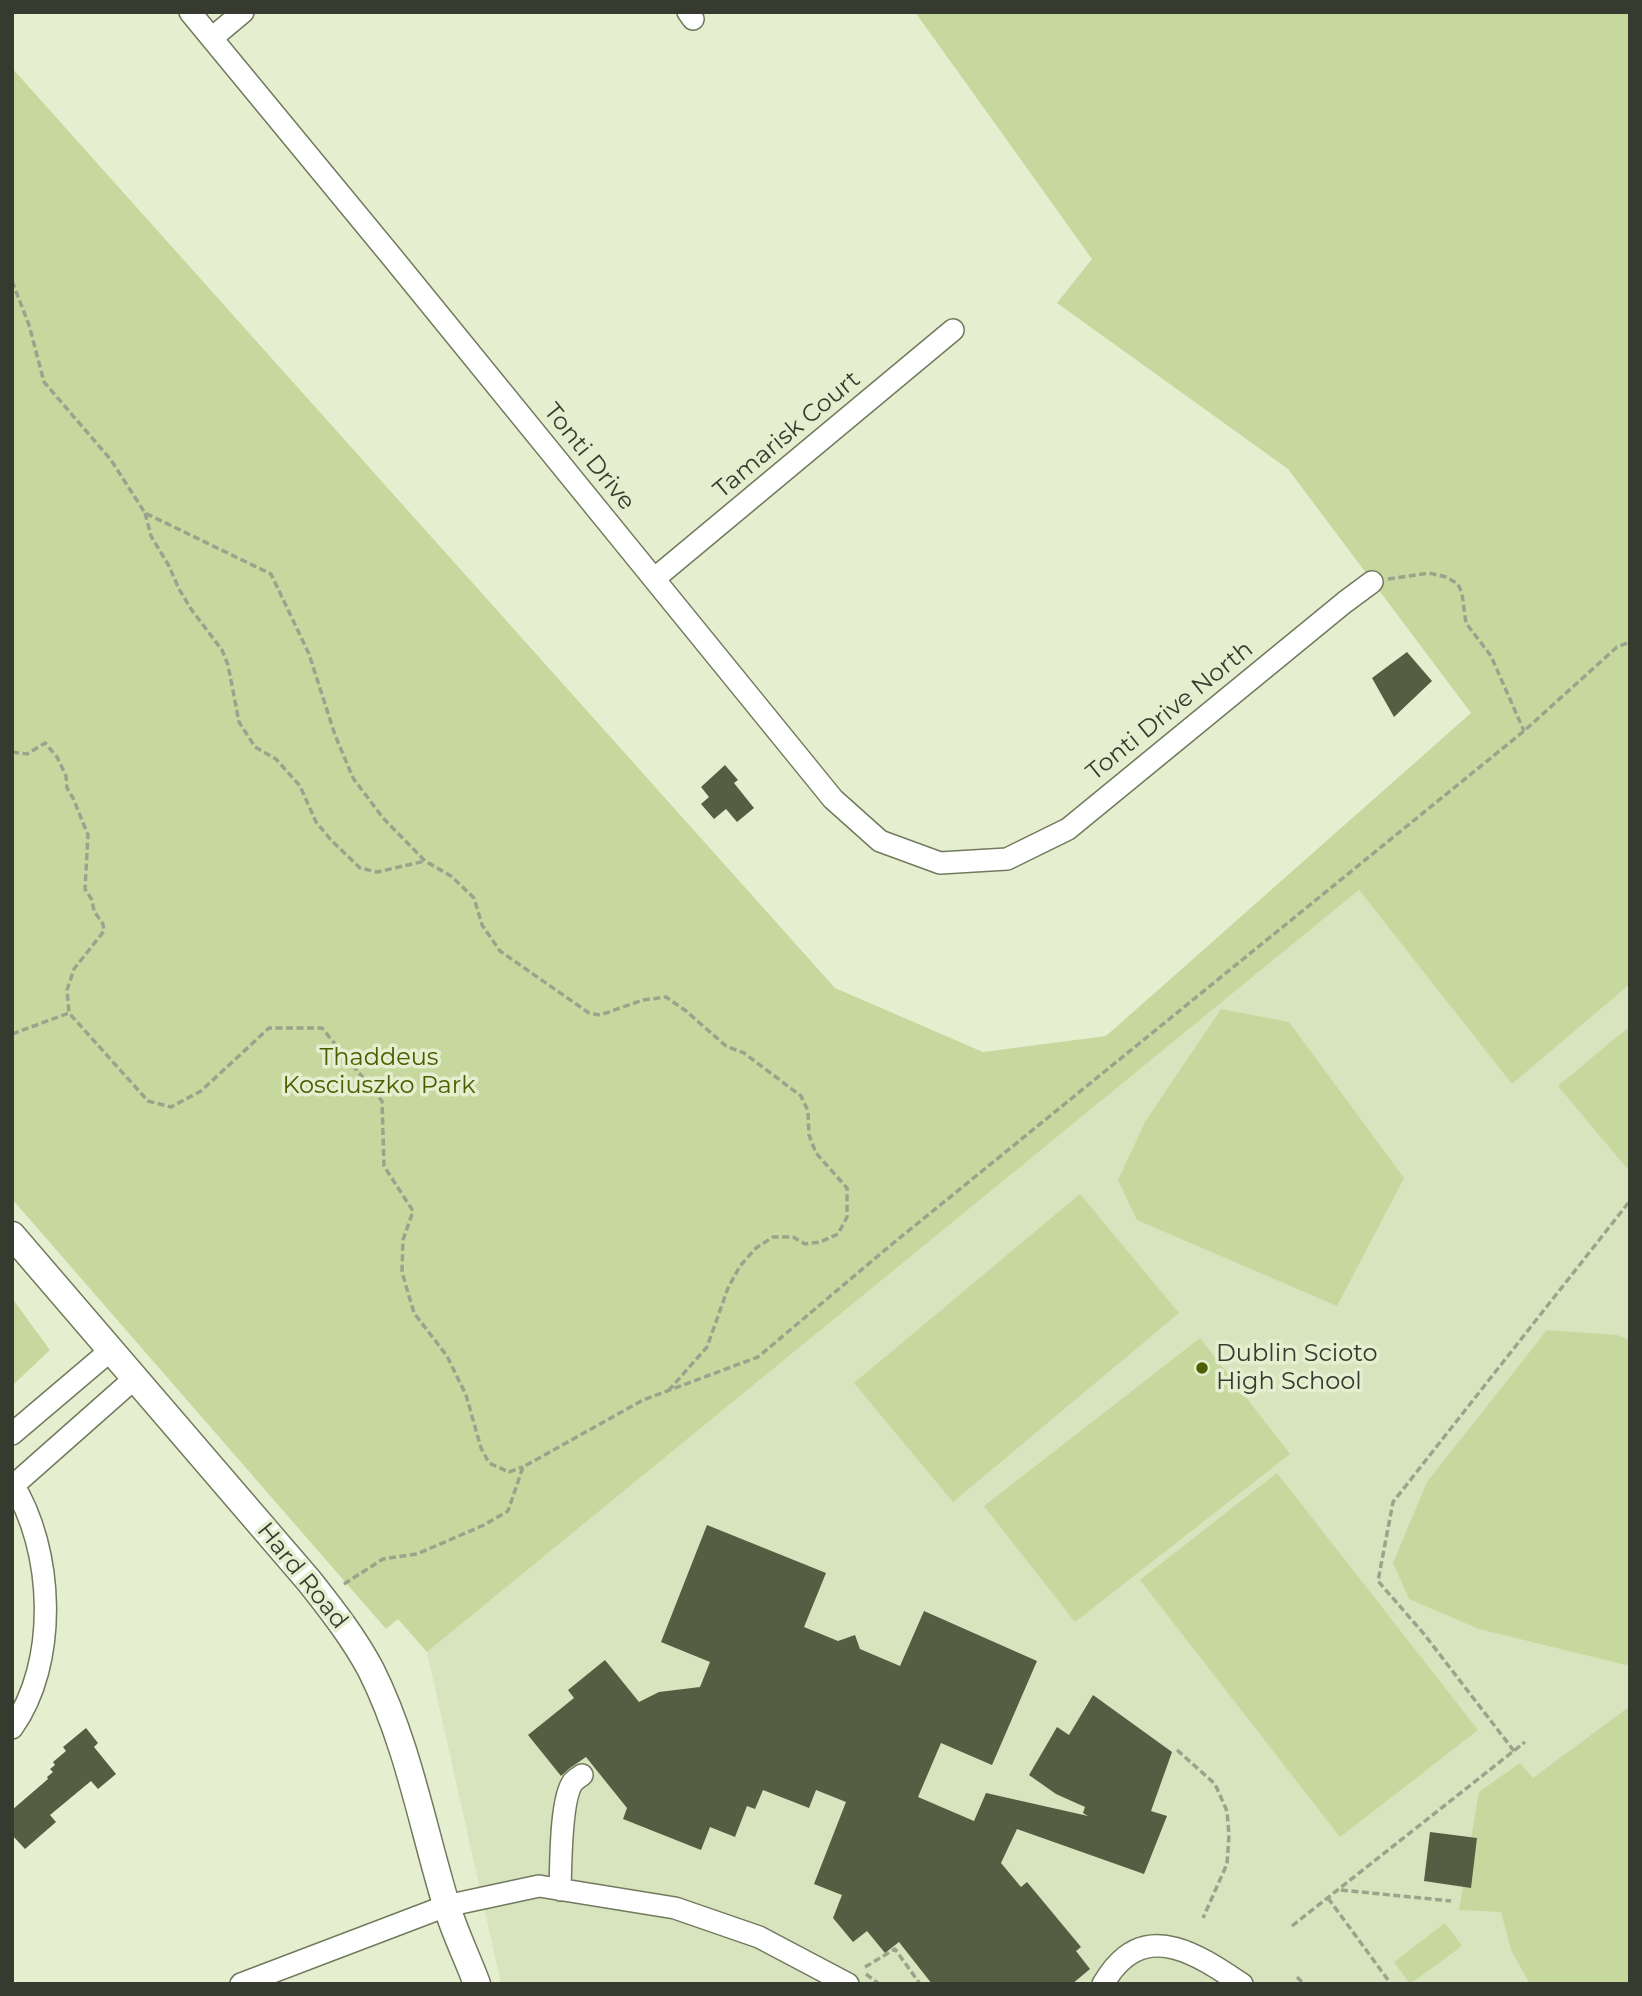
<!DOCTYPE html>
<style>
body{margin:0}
#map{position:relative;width:1642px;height:1996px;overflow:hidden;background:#e5efd0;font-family:Montserrat,sans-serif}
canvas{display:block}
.frame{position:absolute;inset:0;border:14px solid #373a2e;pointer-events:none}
</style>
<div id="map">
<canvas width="1642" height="1996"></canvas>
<div class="frame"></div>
</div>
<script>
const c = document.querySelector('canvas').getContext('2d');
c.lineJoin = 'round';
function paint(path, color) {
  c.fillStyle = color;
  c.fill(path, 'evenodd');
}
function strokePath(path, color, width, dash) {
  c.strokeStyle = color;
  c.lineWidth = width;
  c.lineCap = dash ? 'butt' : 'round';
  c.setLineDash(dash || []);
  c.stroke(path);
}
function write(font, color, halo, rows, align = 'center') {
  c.font = font + ' Montserrat,sans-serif';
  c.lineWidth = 7;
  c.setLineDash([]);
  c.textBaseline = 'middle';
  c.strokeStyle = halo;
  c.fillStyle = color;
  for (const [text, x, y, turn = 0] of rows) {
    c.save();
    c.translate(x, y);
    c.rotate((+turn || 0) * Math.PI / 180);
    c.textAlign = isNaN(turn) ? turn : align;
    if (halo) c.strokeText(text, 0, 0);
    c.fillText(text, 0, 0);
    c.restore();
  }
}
const built = new Path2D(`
 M1359 890 1512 1083 1630 984V1984H501L427 1652Z`);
const green = new Path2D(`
 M915 12H1630V984L1512 1084 1359 890 427 1652 398 1619 386 1629 12 1199V68L835 988 983 1052 1106 1036 1471 713 1288 469 1057 303 1092 259Z
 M1221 1009 1289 1022 1404 1178 1337 1306 1137 1220 1118 1180 1145 1122Z
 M1630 1026V1172L1558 1086Z
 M1080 1194 1179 1313 953 1502 854 1383Z
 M12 1298 50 1350 12 1386Z
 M1547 1330 1617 1335 1630 1340V1666L1479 1629 1409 1599 1393 1563 1427 1482Z
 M1200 1338 1290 1454 1075 1622 984 1506Z
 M1277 1473 1478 1730 1340 1837 1140 1580Z
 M1630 1706V1984H1530L1511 1950 1501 1912 1459 1910 1479 1792 1520 1763 1533 1778Z
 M1445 1923 1462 1946 1410 1984 1394 1962Z`);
const building = new Path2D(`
 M1407 652 1432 681 1394 717 1372 678Z
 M725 765 738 780 734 783 754 808 737 822 726 809 714 819 701 804 709 797 701 787Z
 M707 1525 826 1573 804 1627 838 1641 855 1635 860 1649 900 1666 924 1611 1037 1661 992 1765 941 1743 918 1797 974 1821 986 1793 1088 1816 1083 1813 1085 1807 1056 1794 1029 1775 1057 1727 1069 1735 1093 1695 1172 1752 1151 1811 1167 1816 1144 1874 1017 1829 1001 1863 1021 1887 1027 1882 1081 1947 1076 1951 1090 1969 1072 1984H932L899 1942 885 1953 867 1931 853 1942 833 1918 842 1895 814 1884 846 1802 816 1790 809 1808 763 1790 755 1809 747 1806 735 1837 710 1827 701 1850 623 1819 627 1808 586 1757 570 1768 561 1776 528 1735 574 1698 568 1690 605 1660 639 1702 659 1692 700 1687 710 1662 661 1642Z
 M86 1728 98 1743 94 1747 116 1774 98 1789 91 1781 50 1815 56 1822 25 1849 12 1835V1810L48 1779 47 1777 53 1772 50 1769 55 1765 53 1762 66 1751 63 1747Z
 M1430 1832 1477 1838 1471 1888 1424 1881Z`);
const path = new Path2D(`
 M12 281 29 325 44 382 111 460 145 513 271 574 309 654 335 735 353 778 383 818 425 861 451 876 474 898 482 925 500 951 589 1013 600 1015 643 1000 666 997 686 1011 726 1046 744 1053 801 1096 808 1111 809 1135 816 1153 847 1188V1217L838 1234 820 1242 805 1244 793 1237H773L756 1248 740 1266 728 1288 707 1347 669 1390
 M145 513 151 536 169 566 179 589 191 609 222 650 228 665 239 722 255 747 276 759 300 786 316 822 331 840 360 868 377 872 425 861
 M1388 579 1429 573 1446 577 1458 584 1462 594 1466 623 1491 656 1524 731
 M12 752 27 754 45 743 57 757 66 776 67 788 73 798 88 835 85 889 92 900 94 911 103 924 104 931 74 969 67 990 69 1013
 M12 1034 69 1013 148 1101 171 1107 201 1091 269 1028H322L382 1101 384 1166 413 1211 403 1240 402 1272 414 1313 447 1356 466 1395 481 1448 489 1463 509 1472 523 1467
 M344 1584 383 1559 417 1554 484 1525 508 1511 523 1467 643 1400 758 1357 891 1245 1524 731 1617 647 1630 642
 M1177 1750 1215 1784 1227 1811 1229 1835 1227 1864 1203 1918
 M1514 1751 1424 1634 1378 1581 1393 1502 1629 1202
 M1341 1890 1451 1901
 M1328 1898 1391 1984
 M1292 1926 1525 1742
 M865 1967 895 1949 920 1984
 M866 1974 879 1984
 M1297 1977 1304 1984`);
const minor = new Path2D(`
 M190 12 392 257 833 799 880 841 940 863 1007 859 1068 829 1345 602 1372 582
 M688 12 693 19
 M212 38 243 12
 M654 579 953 330
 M12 1434 111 1350
 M12 1483C54 1549 59 1663 12 1728
 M14 1485 135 1378
 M560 1890C561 1866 560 1800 573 1782 576 1779 579 1777 582 1775
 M241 1984 446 1906 539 1886 675 1908 759 1937 848 1984
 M1103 1984C1107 1978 1111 1971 1116 1966 1154 1922 1205 1960 1242 1984`);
const major = new Path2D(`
 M12 1235 310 1582C332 1610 354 1638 371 1670 408 1744 422 1825 446 1904 454 1931 467 1957 477 1984`);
const markers = [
 [1202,1368,7,"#4e5f03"]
];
const streetNames = [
 ["Tamarisk Court",787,435,-40],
 ["Tonti Drive",589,457,51],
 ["Tonti Drive North",1170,711,-39],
 ["Hard Road",302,1576,51]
];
const parkNames = [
 ["Thaddeus",379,1058],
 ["Kosciuszko Park",379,1086]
];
const poiNames = [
 ["Dublin Scioto",1216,1354],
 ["High School",1216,1382]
];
paint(built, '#d8e4bd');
paint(green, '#c7d89f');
paint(building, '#555d42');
strokePath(minor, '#727a5e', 24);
strokePath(major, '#727a5e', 29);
strokePath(path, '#9ca38c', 3.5, [7, 3.5]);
strokePath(minor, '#fff', 21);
strokePath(major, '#fff', 26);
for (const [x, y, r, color] of markers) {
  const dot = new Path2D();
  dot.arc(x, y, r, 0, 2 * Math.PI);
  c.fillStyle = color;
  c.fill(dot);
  strokePath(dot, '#e5efd0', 2.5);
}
write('24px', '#373a2e', '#e5efd0', streetNames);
write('24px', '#4c5d00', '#e5efd0', parkNames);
write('24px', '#373a2e', '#e5efd0', poiNames, 'left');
</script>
